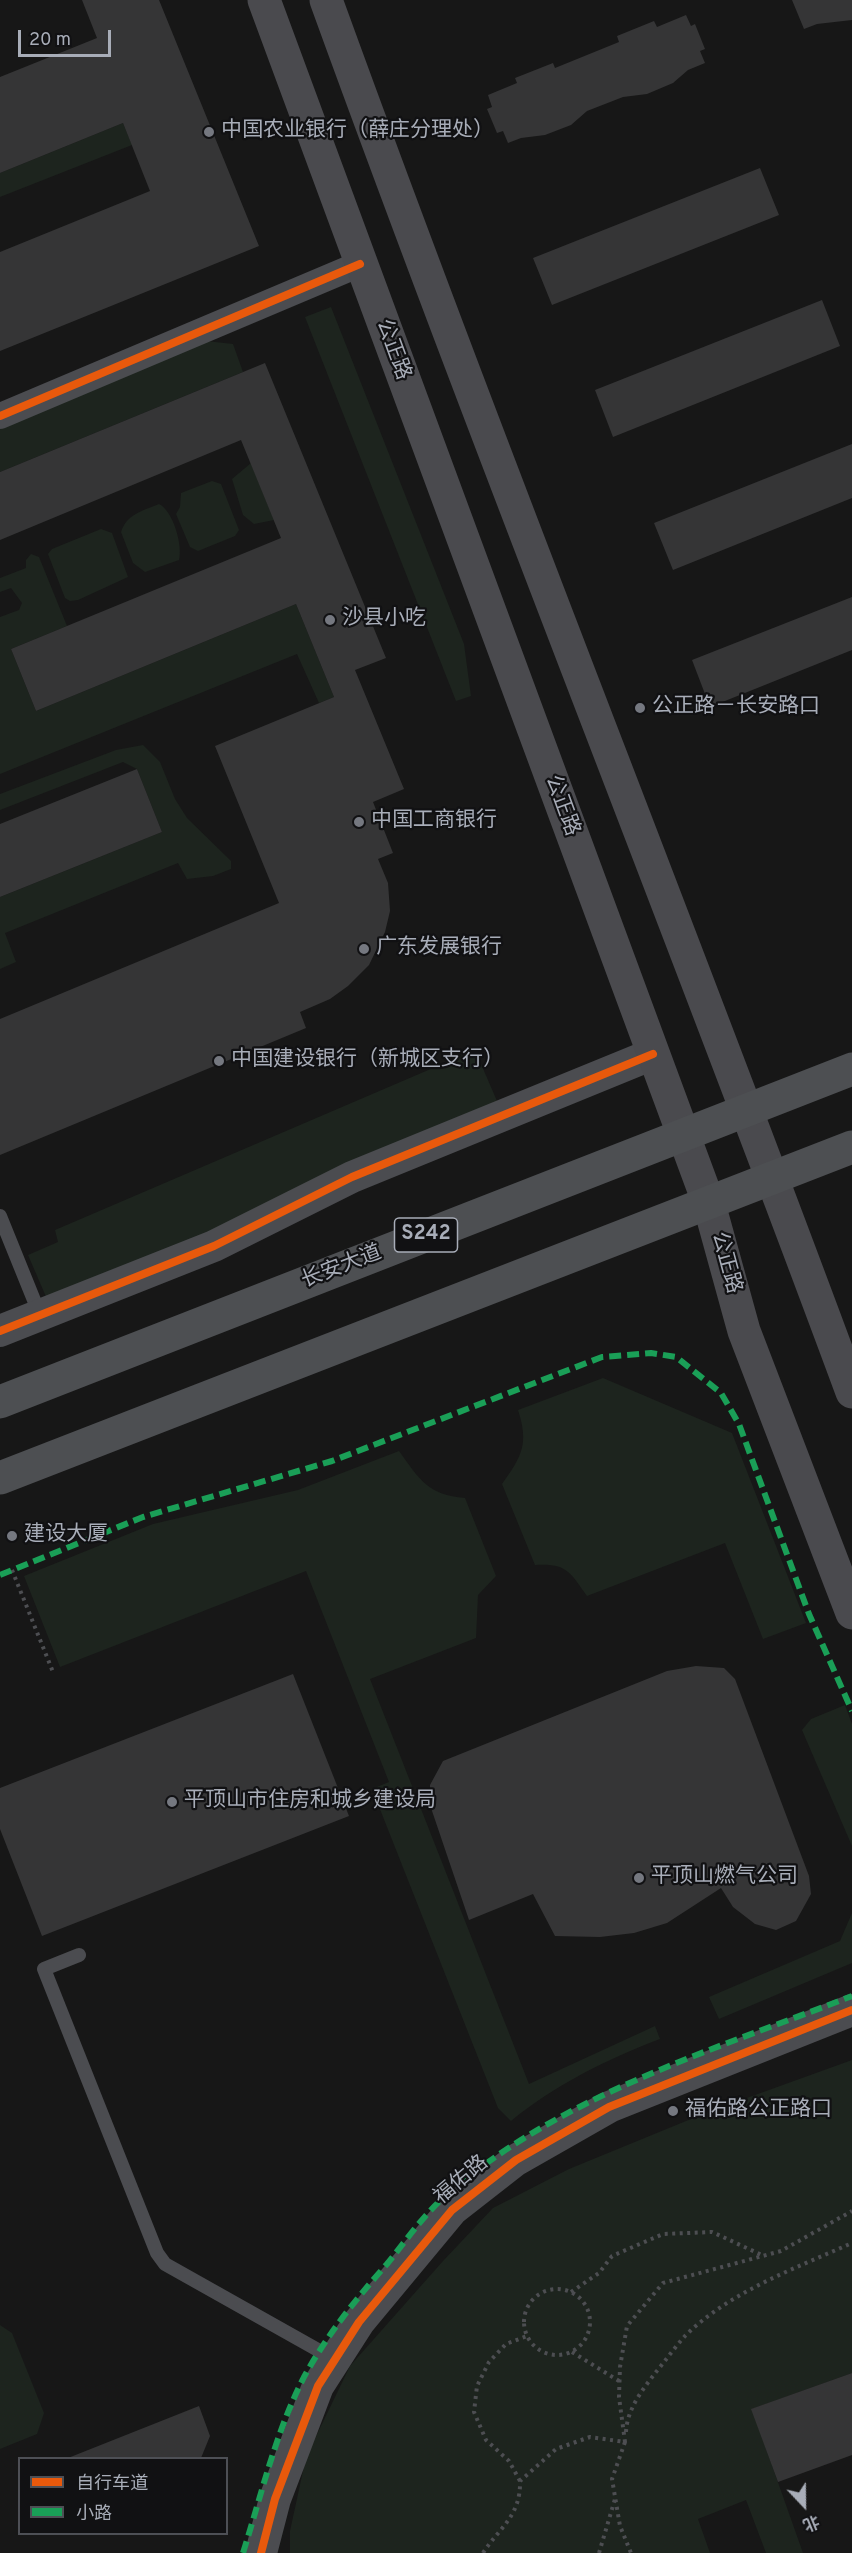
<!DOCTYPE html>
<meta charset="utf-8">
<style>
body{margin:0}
#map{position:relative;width:852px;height:2553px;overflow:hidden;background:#171717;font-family:Overpass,"Noto Sans SC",sans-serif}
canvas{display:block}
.legend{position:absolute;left:18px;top:2457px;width:210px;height:78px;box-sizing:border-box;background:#111113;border:2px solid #4d4f55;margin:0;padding:8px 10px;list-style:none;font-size:18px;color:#a8adb8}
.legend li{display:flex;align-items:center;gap:12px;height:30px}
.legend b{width:30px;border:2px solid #4d4f55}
.north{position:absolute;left:774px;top:2475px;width:60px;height:60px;-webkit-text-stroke:4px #111113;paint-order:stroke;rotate:158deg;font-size:16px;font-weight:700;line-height:24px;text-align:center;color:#a8adb8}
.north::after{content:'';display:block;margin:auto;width:21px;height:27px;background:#a8adb8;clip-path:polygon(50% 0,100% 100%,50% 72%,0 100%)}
.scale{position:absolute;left:18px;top:30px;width:93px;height:27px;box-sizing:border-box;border:3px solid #a8adb8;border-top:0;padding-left:8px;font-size:18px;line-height:21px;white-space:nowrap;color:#a8adb8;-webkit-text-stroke:4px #111113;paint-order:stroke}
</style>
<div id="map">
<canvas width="852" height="2553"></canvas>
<ul class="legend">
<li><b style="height:8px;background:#e8590c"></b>自行车道</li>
<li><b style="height:8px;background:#1a9f57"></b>小路</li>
</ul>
<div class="north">北</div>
<div class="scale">20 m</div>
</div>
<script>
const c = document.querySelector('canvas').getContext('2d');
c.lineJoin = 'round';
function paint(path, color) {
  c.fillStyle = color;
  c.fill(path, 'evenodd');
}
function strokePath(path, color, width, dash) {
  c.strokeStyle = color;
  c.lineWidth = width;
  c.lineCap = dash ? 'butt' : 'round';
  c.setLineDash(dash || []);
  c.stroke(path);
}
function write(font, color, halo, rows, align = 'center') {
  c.font = font + ' Overpass,"Noto Sans SC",sans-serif';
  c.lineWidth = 4.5;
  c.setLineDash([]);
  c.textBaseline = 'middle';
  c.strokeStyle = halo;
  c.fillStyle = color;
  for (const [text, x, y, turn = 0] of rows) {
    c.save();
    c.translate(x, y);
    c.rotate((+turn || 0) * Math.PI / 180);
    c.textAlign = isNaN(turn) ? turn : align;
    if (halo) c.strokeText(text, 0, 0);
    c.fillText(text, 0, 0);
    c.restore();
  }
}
const green = new Path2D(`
 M123 123 132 145 0 197V173Z
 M331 307 464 644 471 696 456 701 305 317Z
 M197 340 233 344 243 372 0 472V429Z
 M251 463 274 520 254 524 243 515 232 479Z
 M212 481 221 484 239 530 235 536 198 551 190 547 176 514 180 507 181 493Z
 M159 504C173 511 183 545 179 560L145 572 133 563 121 532C127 514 142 511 159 504Z
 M101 529 112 533 128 577 78 600 70 601 65 598 48 554 52 549Z
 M31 554 39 557 67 626 11 649 36 711 296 604 334 697 319 703 297 654 0 774V617L19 610 22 603 11 588 0 592V578L26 568V560Z
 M143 745 160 762 175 799 187 818 231 861V869L213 876 187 879 178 863 5 933 16 962 0 969V897L162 832 137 769 123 762 0 810V794L116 750Z
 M475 1050 497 1101 207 1234 47 1299 28 1255 58 1242 55 1230Z
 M603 1378 732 1433 806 1623 763 1639 725 1543 587 1596C570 1572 567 1563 535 1565L502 1484C522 1456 529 1444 518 1410Z
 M399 1451C420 1480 428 1495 465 1498L496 1576 478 1595 476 1638 370 1679 529 2084 655 2026 660 2039C607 2059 555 2085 511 2121L498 2108 372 1789 389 1782 306 1571 60 1667 24 1576 153 1524 298 1490Z
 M845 1705 852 1724V1846L802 1730 811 1719Z
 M852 1913V1963L719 2019 709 1997 840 1941Z
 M852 2060V2373L752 2409 803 2553H766L746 2500 698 2519 710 2553H290V2531L306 2457 350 2366 443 2261 493 2208 569 2169 708 2112Z
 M0 2325 12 2333 44 2413 37 2434 0 2449Z`);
const building = new Path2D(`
 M82 0H159L259 246 0 351V252L150 191 123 123 0 173V77L97 38Z
 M792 0H852V20L817 24 804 29Z
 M686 15 691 26 695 24 705 49 700 51 705 63 688 70 673 83 647 94 623 97 587 111 571 125 545 135 521 138 508 143 503 131 497 133 487 109 492 107 488 95 517 83 515 78 553 63 555 68 619 42 617 36 654 21 657 27Z
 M760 168 779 215 552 305 533 258Z
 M822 300 840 346 613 437 595 390Z
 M265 363 386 658 355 670 404 789 373 802 393 853 378 859 388 883 390 911 385 932 369 965 348 986 330 999 300 1012 306 1028 0 1155V1019L279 903 215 746 334 697 296 604 36 711 11 649 281 538 241 440 0 540V472Z
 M852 444V498L673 570 654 523Z
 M852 597V650L710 707 692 660Z
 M137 769 162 832 0 897V824Z
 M696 1666 724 1668 735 1679 809 1876 811 1894 796 1921 776 1930 755 1924 733 1907 721 1888 667 1923 634 1933 600 1937 555 1936 533 1894 469 1920 430 1805V1785L443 1761 667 1671Z
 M293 1674 349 1816 42 1936 0 1829V1788Z
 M852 2373V2455L778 2482 751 2409Z
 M199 2406 210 2436 201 2458H68Z`);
const path = new Path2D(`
 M12 1570 53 1672
 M524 2322a33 33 0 1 1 66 0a33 33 0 1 1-66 0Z
 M571 2292 599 2273 612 2256 663 2234 712 2232 762 2255
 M572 2352 619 2381
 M626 2432C627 2409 643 2389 656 2372 666 2360 675 2347 685 2336 729 2292 796 2268 852 2243
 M625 2442 612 2479 620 2526 631 2553
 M520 2481 509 2461 486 2440 474 2412 477 2386 489 2362 506 2344 527 2336
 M483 2553C499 2528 521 2516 520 2481L556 2449 590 2437 625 2442 619 2397 620 2367 627 2326 663 2283 781 2251 852 2211
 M599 2553 615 2499`);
const service = new Path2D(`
 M0 1216 40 1315
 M79 1955 44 1969 157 2253 165 2264 334 2359`);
const minor = new Path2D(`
 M0 416 360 264`);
const tertiary = new Path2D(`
 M0 1331 214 1246 352 1177 653 1054
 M261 2553 275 2499 318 2386 359 2322 452 2210 516 2160 609 2107 852 2010`);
const secondary = new Path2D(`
 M264 0 709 1204 744 1331 852 1613
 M326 0C495 466 680 926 852 1392`);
const primary = new Path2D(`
 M0 1402 852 1069
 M0 1478 852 1147`);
const quiet = new Path2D(`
 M0 1575 143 1517 332 1461 602 1357 651 1353 676 1357 721 1393 739 1424 809 1614 852 1711
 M243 2553C262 2493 275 2434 304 2377 327 2335 355 2300 387 2264 405 2242 422 2217 443 2198 558 2096 711 2051 852 1996`);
const cycleway = new Path2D(`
 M0 416 360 264
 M0 1331 214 1246 352 1177 653 1054
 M261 2553 275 2499 318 2386 359 2322 452 2210 516 2160 609 2107 852 2010`);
const markers = [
 [209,132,6,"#757880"],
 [330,620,6,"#757880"],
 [640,708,6,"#757880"],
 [359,822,6,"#757880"],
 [364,949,6,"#757880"],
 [219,1061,6,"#757880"],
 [12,1536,6,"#757880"],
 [172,1802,6,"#757880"],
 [639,1878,6,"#757880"],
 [673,2111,6,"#757880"]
];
const shields = [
 [426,1235,63]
];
const shieldNames = [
 ["S242",426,1235]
];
const poiNames = [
 ["中国农业银行（薛庄分理处）",221,132],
 ["沙县小吃",342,620],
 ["公正路－长安路口",652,708],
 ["中国工商银行",371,822],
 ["广东发展银行",376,949],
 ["中国建设银行（新城区支行）",231,1061],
 ["建设大厦",24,1536],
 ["平顶山市住房和城乡建设局",184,1802],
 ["平顶山燃气公司",651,1878],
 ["福佑路公正路口",685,2111]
];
const streetNames = [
 ["公正路",392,350,70],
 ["公正路",561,806,70],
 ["公正路",725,1263,75],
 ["长安大道",342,1268,-21],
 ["福佑路",462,2181,-40]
];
paint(green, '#1d241e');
paint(building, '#353536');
strokePath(path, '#4d4e52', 4, [3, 4.5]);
strokePath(service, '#4b4c50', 14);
strokePath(minor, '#4b4c50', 26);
strokePath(tertiary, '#4b4c50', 32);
strokePath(secondary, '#4a4a4e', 33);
strokePath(primary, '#4d4f52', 33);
strokePath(quiet, '#1a9f57', 6, [12, 6]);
strokePath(cycleway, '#e8590c', 8);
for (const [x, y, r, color] of markers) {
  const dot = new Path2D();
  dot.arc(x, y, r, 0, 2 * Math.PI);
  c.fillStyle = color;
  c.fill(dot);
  strokePath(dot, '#111113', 2);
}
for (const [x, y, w] of shields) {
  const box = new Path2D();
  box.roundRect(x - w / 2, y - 17, w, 34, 4.5);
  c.fillStyle = '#111113';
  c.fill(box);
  strokePath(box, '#a8adb8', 1.5);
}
write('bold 20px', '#a8adb8', null, shieldNames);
write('21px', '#a8adb8', '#111113', poiNames, 'left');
write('21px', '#a8adb8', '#111113', streetNames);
</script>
